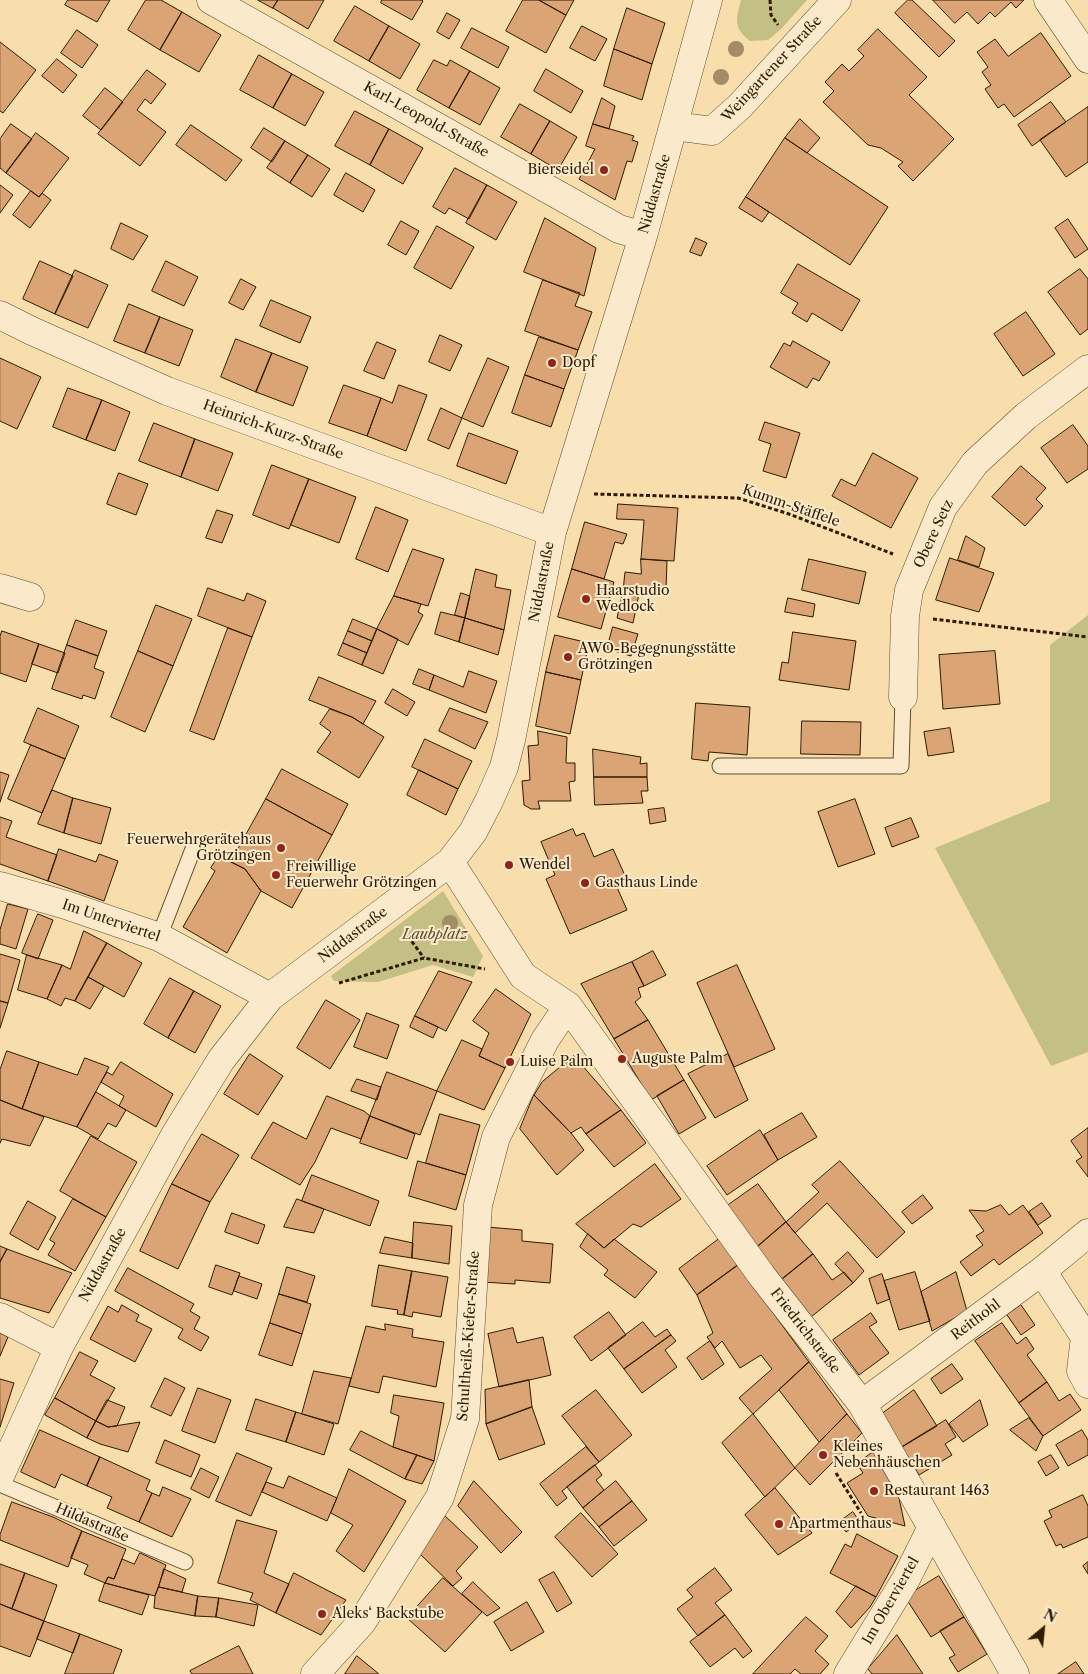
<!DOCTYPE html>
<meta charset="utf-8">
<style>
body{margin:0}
#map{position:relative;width:1088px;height:1674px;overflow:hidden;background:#f8ddad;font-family:"Libre Caslon Text",serif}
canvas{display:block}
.north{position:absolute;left:1018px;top:1604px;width:50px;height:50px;-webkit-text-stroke:4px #fae9ca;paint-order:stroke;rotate:28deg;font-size:14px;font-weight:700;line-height:20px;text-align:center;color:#2e1b00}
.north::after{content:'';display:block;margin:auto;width:18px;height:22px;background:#2e1b00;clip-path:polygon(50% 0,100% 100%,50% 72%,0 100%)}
</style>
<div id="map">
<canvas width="1088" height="1674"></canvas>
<div class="north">N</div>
</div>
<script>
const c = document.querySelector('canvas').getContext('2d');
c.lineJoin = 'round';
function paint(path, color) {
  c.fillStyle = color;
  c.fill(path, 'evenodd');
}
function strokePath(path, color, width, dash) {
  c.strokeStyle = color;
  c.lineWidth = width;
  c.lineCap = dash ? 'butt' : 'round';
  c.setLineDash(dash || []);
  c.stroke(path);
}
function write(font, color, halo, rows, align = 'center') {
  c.font = font + ' "Libre Caslon Text",serif';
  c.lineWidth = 4;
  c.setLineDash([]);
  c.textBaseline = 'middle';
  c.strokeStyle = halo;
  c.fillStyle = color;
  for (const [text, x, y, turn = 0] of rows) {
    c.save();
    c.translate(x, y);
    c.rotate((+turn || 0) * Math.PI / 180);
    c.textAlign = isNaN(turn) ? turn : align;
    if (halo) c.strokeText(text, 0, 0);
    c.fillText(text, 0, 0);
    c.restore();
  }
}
const green = new Path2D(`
 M741 0H807L781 29 768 40 750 41C733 28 736 19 741 0Z
 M1088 615V1052L1051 1066 935 848 1050 801V645Z
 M443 891 483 956 473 977 433 965 378 982 334 981 331 976Z`);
const building = new Path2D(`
 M68 0H110L97 22 65 5Z
 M146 0H161L182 12 160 50 128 30Z
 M258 0H278L273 8Z
 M278 0H324L308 29 273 8Z
 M382 0H422L423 1 412 20 381 3Z
 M523 0H539L566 15 546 53 506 31Z
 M539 0H574L566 15Z
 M908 0H912L955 41 939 57 895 13Z
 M933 0H1024L1016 8 1011 2 995 17 990 12 978 24 967 12 955 23Z
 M355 6 389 26 369 61 334 41Z
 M627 8 665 23 652 64 614 49Z
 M182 12 221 35 199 72 160 50Z
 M447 13 460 20 449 39 437 32Z
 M389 26 420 44 400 79 369 61Z
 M582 26 607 39 595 61 570 48Z
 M472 28 509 47 498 68 461 48Z
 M878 29 927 77 909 95 954 139 913 181 898 166 903 162 881 148 868 145 823 102 834 91 825 82 842 64 849 71 864 56 858 50Z
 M77 30 98 45 82 68 61 53Z
 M1041 33 1071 76 1014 117 1004 104 998 108 985 89 991 85 982 72 988 67 977 52 995 39 1008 56Z
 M0 42 36 70 3 113 0 111Z
 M614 49 652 64 642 100 604 86Z
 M259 55 292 74 273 108 240 90Z
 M57 59 77 75 63 93 42 76Z
 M434 60 447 66 450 60 470 71 449 108 417 90Z
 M546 69 583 91 571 113 534 91Z
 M147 70 166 84 151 104 145 99 137 110 166 132 140 166 98 134Z
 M470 71 500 88 480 125 449 108Z
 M292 74 324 92 305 126 273 108Z
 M105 88 123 102 101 130 83 116Z
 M602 98 615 106 609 129 593 124Z
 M1051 102 1066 122 1032 146 1018 125Z
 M520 104 550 121 531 154 501 137Z
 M1088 107V162L1066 177 1040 140Z
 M355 111 389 129 370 165 335 146Z
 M800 119 820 138 807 153 785 138Z
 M550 121 577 137 558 170 531 154Z
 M11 124 32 139 6 173 0 168V139Z
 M593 124 634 136 632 140 638 142 632 162 627 161 615 200 579 179 595 149 586 146Z
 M191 125 242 160 226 181 176 145Z
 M264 128 285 141 272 162 251 148Z
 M389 129 423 148 403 184 370 165Z
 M36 133 69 158 39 197 6 173Z
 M785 138 888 207 850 265 746 197Z
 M285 141 308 155 290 183 267 168Z
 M308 155 330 169 312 197 290 183Z
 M455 168 487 185 469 219 449 208 445 214 433 207Z
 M346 173 375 190 363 212 334 195Z
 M0 185 13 195 0 213Z
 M487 185 517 202 496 240 466 223Z
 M31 191 39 197 42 193 51 200 30 228 13 215Z
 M746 197 769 212 762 222 739 208Z
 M545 218 596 248 584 296 524 272Z
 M1068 219 1088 249 1075 258 1055 228Z
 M401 221 419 231 406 255 388 245Z
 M121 223 148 236 133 260 111 249Z
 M437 226 474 247 451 289 414 268Z
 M696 238 707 243 701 256 690 252Z
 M40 261 73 276 55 314 23 299Z
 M166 261 198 277 184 306 152 291Z
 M798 264 860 300 842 331 812 313 807 322 792 313 798 303 781 293Z
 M1080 269 1088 279V329L1080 335 1048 292Z
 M75 270 108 285 88 328 55 314Z
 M241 279 256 287 243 310 229 303Z
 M543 280 580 293 575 306 592 312 578 350 525 331Z
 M271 300 311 317 300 343 260 326Z
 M129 304 160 317 145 353 114 341Z
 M1026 312 1055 354 1023 376 994 334Z
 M160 317 193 330 179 366 145 353Z
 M440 335 462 345 450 371 429 362Z
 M539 337 578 350 564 389 525 375Z
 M236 339 272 353 256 392 221 377Z
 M793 341 830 362 819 381 813 378 807 388 770 367 784 343 790 346Z
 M377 342 396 350 384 379 364 371Z
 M272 353 308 367 293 406 256 392Z
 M0 358 41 377 17 429 0 421Z
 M488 358 509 367 483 427 462 418Z
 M525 375 564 389 551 427 512 413Z
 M344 385 381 398 367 436 329 423Z
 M399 385 427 395 406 451 367 436 381 398 392 403Z
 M68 388 102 400 86 440 53 427Z
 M102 400 130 412 115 451 86 440Z
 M441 408 462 418 449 449 428 440Z
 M765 422 800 433 786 478 763 471 771 444 759 440Z
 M154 423 195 439 181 477 139 461Z
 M1073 425 1088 446V469L1067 483 1041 448Z
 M469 433 518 451 506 484 457 466Z
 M195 439 233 453 218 491 181 477Z
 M873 453 918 478 891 528 832 496 841 479 855 486Z
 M272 465 309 479 289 529 253 515Z
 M1021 466 1046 488 1036 499 1043 506 1025 526 992 497Z
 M119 473 148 484 136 515 107 504Z
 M309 479 356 497 339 543 291 525Z
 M618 504 678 508 674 561 641 559 644 520 617 519Z
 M376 507 408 520 388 572 356 559Z
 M217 510 233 515 222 543 206 538Z
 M585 522 627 534 623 544 615 542 604 579 572 569Z
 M966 536 985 548 979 567 958 560Z
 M413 549 444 559 428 606 394 596Z
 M950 558 994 573 979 612 936 600Z
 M641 559 667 561 666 589H640L633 623 617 618 623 591 625 572 641 574Z
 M809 559 866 572 859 604 802 590Z
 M476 569 497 575 495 587 511 590 504 630 465 618Z
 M572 569 614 582 601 629 558 617Z
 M208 588 244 601 247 593 266 601 252 637 198 616Z
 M461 593 470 596 465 618 455 615Z
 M394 596 421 604 418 612 423 615 408 645 377 629Z
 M788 598 815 604 813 617 785 612Z
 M156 605 192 619 173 666 138 651Z
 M441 612 465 618 459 642 435 634Z
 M465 618 504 630 498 655 459 642Z
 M353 619 377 629 372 641 348 631Z
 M76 620 107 631 98 656 67 645Z
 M613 627 638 634 631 656 607 649Z
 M228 628 252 637 214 740 190 731Z
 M377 629 398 639 383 674 362 665Z
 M2 631 39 644 26 682 0 673V637Z
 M348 631 372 641 367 653 343 643Z
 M793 632 856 641 849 690 779 680 782 662 788 663Z
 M555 635 589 643 581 680 546 672Z
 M343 643 367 653 362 665 338 655Z
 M39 644 65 653 58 673 32 664Z
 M67 645 98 656 94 668 104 672 95 699 83 695 82 699 52 689Z
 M138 651 173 666 145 732 111 717Z
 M995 651 1000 704 943 709 939 655Z
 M419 669 434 675 429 690 413 684Z
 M469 671 497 681 486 713 429 690 434 675 463 687Z
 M546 672 581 680 570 734 536 726Z
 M319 677 376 701 363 724 352 717 309 700Z
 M393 689 415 702 407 716 385 703Z
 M696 703 750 707 747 755 709 752 708 761 692 759Z
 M38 708 79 726 65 759 24 742Z
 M450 708 488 722 475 749 439 731Z
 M330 709 352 717 384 737 359 778 317 752 331 732 320 724Z
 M802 721 861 722 860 755 801 754Z
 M950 728 954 752 928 756 924 732Z
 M538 731 567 737 566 763H575V781L569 782 571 801H538L540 809H531L524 805 522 781 530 780 528 746 538 745Z
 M425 739 472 761 458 789 412 767Z
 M31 745 65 759 42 813 8 799Z
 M593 749 641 757 640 764 647 763V777H594Z
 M282 769 348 804 332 835 266 799Z
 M419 770 458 789 446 815 407 795Z
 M0 772 9 775 0 802Z
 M594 777H647L648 791H641L643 803 595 805Z
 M52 790 73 798 64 833 38 824Z
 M73 798 111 808 101 844 64 833Z
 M266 799 332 835 292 908 261 891 245 869 231 862Z
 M855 799 875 854 838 867 818 812Z
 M664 808 666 821 650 824 648 810Z
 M0 817 12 821 6 837 57 855 48 881 0 864Z
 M911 818 919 837 892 847 885 828Z
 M573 829 576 836 584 833 594 857 613 849 627 880 616 885 627 910 570 934 546 879 555 875 541 842Z
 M59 849 96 862 99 854 118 861 104 901 48 881Z
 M219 856 245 869 261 891 227 953 183 927 215 871 211 868Z
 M8 904 28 909 16 949 0 944V930Z
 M38 914 53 920 38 959 22 953Z
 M84 931 107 943 75 1001 65 998 61 1006 47 999 62 965 70 969Z
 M107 943 142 963 124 997 88 977Z
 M653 951 666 975 644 986 632 962Z
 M0 954 20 960 8 1003 0 1001Z
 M27 955 62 965 47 999 18 990Z
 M632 962 644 986 638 988 641 997 635 1002 648 1020 614 1039 581 984Z
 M737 965 775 1049 734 1067 697 983Z
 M439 971 472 982 446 1031 415 1016Z
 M88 977 104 986 90 1009 75 1001Z
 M170 978 194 991 168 1038 144 1024Z
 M496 989 531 1014 505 1068 479 1056 489 1033 473 1021Z
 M194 991 221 1006 195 1053 168 1038Z
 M326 1000 360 1020 330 1069 297 1048Z
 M0 1001 8 1003 0 1028Z
 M367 1013 399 1025 387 1059 354 1047Z
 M415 1016 438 1027 433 1038 410 1027Z
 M648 1020 684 1080 651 1100 614 1039Z
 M462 1040 482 1049 479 1056 505 1068 484 1110 437 1091Z
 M7 1051 39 1062 22 1109 0 1100V1070Z
 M250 1054 283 1076 258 1115 224 1094Z
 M728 1054 748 1100 715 1118 688 1074Z
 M574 1056 621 1110 586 1134 581 1127 571 1133 534 1095 542 1082Z
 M85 1058 109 1067 77 1127 22 1109 39 1062 77 1075Z
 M121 1062 173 1094 156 1127 119 1106 124 1096 101 1082 107 1072 112 1075Z
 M387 1072 437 1091 420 1135 370 1116Z
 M357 1079 381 1087 377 1100 351 1091Z
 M684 1080 706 1118 679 1134 657 1096Z
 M96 1092 126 1110 116 1127 108 1123 98 1139 77 1127Z
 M534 1095 571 1133 584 1150 557 1175 520 1129Z
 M327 1096 364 1111 370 1116 361 1139 331 1128 315 1162 300 1185 251 1158 273 1122 306 1139Z
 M0 1100 44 1117 30 1146 2 1139 0 1143Z
 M621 1110 646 1143 614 1167 586 1134Z
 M802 1113 817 1137 778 1160 764 1135Z
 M440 1114 480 1125 466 1175 426 1163Z
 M370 1116 415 1134 407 1159 360 1143Z
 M1088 1128V1177L1076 1161 1082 1157 1071 1141Z
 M760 1130 778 1160 727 1195 707 1166Z
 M202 1134 239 1155 210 1202 172 1184Z
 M91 1136 137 1162 106 1217 60 1191Z
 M418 1161 466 1175 456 1210 409 1196Z
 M840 1161 905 1232 877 1258 827 1203 795 1233 786 1222 819 1192 812 1185Z
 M655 1164 681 1199 641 1227 633 1224 604 1248 576 1224Z
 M312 1175 379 1201 370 1226 302 1201Z
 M172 1184 210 1202 178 1269 140 1251Z
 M758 1184 786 1222 757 1247 727 1206Z
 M923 1195 933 1208 912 1224 902 1212Z
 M73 1199 106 1217 75 1271 48 1255 55 1243 50 1240Z
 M297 1199 324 1209 314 1233 284 1227Z
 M28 1201 56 1217 38 1250 10 1234Z
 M1042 1203 1051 1216 1038 1225 1029 1212Z
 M1001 1205 1009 1215 1023 1205 1043 1233 999 1265 994 1259 971 1276 960 1262 983 1245 976 1236 984 1231 969 1210 986 1211Z
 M232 1213 265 1225 258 1244 225 1232Z
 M414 1222 452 1226 449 1264 412 1258Z
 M786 1222 813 1254 781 1280 757 1247Z
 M487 1227 522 1230V1241L553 1244 550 1283 515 1280V1284L482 1282Z
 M588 1234 604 1248 614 1239 657 1272 635 1298 604 1275 608 1270 580 1247Z
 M385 1237 413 1243 412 1258 380 1253Z
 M719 1239 738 1265 697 1295 679 1269Z
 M0 1246 7 1249 0 1262Z
 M7 1249 72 1273 49 1313 0 1298V1262Z
 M848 1252 864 1271 853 1283 835 1264Z
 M813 1254 832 1280 844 1272 853 1283 811 1317 781 1280Z
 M216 1265 240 1273 232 1295 209 1287Z
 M379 1265 412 1271 404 1315 397 1314 398 1310 372 1306Z
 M738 1265 809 1362 753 1414 739 1398 772 1369 761 1355 740 1368 722 1341 715 1348 707 1337 713 1333 697 1295Z
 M287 1267 315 1276 307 1302 279 1294Z
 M128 1268 194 1304 190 1311 200 1317 194 1329 209 1337 201 1351 178 1338 183 1329 115 1291Z
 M412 1271 448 1277 441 1317 413 1312 412 1317 404 1315Z
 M915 1272 930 1321 899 1330 884 1281Z
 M956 1272 967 1311 932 1331 921 1292Z
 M882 1274 890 1299 877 1304 869 1279Z
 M239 1276 262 1284 257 1299 234 1291Z
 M279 1294 311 1304 302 1334 270 1323Z
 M122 1305 139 1315 136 1321 152 1329 135 1362 90 1339 108 1306 118 1312Z
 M1021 1305 1035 1325 1021 1335 1007 1315Z
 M609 1312 626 1335 591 1361 574 1337Z
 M871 1313 877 1322 869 1327 889 1353 859 1375 833 1340Z
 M643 1322 655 1337 667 1329 671 1335 624 1369 608 1348Z
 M270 1323 302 1334 292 1366 259 1355Z
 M1002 1323 1017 1344 1026 1337 1034 1349 1027 1355 1047 1382 1019 1403 975 1341Z
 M385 1324 413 1329 412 1337 444 1342 436 1387 383 1376 379 1393 349 1386 366 1326 385 1330Z
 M513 1328 517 1343 543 1337 551 1375 499 1387 488 1334Z
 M0 1333 8 1337 0 1356Z
 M671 1335 676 1341 665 1350 677 1367 642 1393 624 1369Z
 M710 1341 724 1364 702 1380 687 1358Z
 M80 1352 98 1361 90 1375 115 1388 96 1421 55 1398Z
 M809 1362 847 1414 819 1442 779 1390Z
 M952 1364 963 1379 941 1394 931 1379Z
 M314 1371 351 1378 338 1424 302 1414Z
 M165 1378 185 1388 171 1416 151 1407Z
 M0 1379 14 1383 0 1427Z
 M529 1380 532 1407 486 1424 485 1390Z
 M1047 1382 1059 1401 1070 1394 1081 1410 1043 1436 1019 1403Z
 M198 1388 231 1400 215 1443 182 1431Z
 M596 1390 632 1435 599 1462 562 1416Z
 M914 1390 937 1426 902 1447 882 1414Z
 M394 1395 444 1403 434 1461 393 1447 399 1416 391 1413Z
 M55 1398 96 1421 87 1438 45 1415Z
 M256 1399 296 1412 286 1442 246 1430Z
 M107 1400 125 1407 117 1426 108 1427 96 1421Z
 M980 1400 988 1425 963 1442 949 1424Z
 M532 1407 545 1444 499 1460 486 1424Z
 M296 1412 334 1424 324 1455 286 1442Z
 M753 1414 795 1468 765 1497 722 1443Z
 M847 1414 862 1433 810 1485 795 1468Z
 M1029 1418 1043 1436 1036 1451 1010 1430Z
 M946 1420 956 1437 945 1444 952 1455 919 1475 902 1447Z
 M96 1421 108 1427 140 1422 128 1452 100 1444 87 1438Z
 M40 1430 100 1457 87 1486 61 1474 55 1488 21 1472Z
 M1082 1430 1088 1440V1455L1068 1466 1056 1445Z
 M361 1431 393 1447 417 1455 405 1479 350 1450Z
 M165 1440 200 1455 191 1477 156 1463Z
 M586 1447 599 1462 562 1491 567 1498 557 1506 540 1484Z
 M873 1452 899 1498 905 1526 868 1516 847 1483 863 1473 857 1464Z
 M237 1453 272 1468 251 1516 216 1501Z
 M417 1455 434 1461 422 1484 405 1479Z
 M1051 1455 1059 1468 1046 1476 1038 1462Z
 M100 1457 150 1480 146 1490 152 1493 139 1522 107 1508 112 1497 87 1486Z
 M595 1465 602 1475 596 1480 604 1490 583 1508 567 1487Z
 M201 1468 219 1477 209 1498 191 1489Z
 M349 1469 406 1501 390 1529 364 1572 336 1551 353 1525 331 1513Z
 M289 1476 337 1498 327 1521 262 1492 266 1482 283 1488Z
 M474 1481 522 1532 501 1553 458 1506Z
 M616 1481 632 1501 599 1527 583 1508Z
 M163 1487 191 1499 172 1537 139 1522 152 1493 159 1496Z
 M775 1488 812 1533 778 1555 745 1515Z
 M1083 1495 1088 1506V1537L1063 1548 1061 1544 1056 1546 1044 1521 1052 1517 1049 1511Z
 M632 1501 647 1520 614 1546 599 1527Z
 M12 1502 53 1517 82 1531 68 1567 0 1540V1535Z
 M853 1512 860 1522 846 1532 839 1522Z
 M581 1513 618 1554 592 1577 555 1537Z
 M444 1515 478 1547 456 1571 462 1578 453 1586 420 1554Z
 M237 1520 277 1531 264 1573 289 1584 276 1613 250 1600 253 1593 218 1583Z
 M82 1531 126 1549 114 1579 108 1577 105 1583 84 1574 88 1565 71 1558Z
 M857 1534 898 1556 876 1597 830 1573 845 1544 851 1547Z
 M140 1553 166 1565 155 1596 105 1583 108 1577 114 1579 122 1559 134 1564Z
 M1088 1562V1574L1083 1566Z
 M0 1564 25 1573 12 1609 0 1604Z
 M715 1568 732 1590 715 1603 725 1615 698 1636 677 1609 693 1597 687 1590Z
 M164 1569 186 1579 182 1592 159 1587Z
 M554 1572 572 1603 557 1612 539 1580Z
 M25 1573 57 1585 44 1621 12 1609Z
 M294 1573 346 1600 321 1635 276 1613Z
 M939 1576 964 1617 931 1637 905 1597Z
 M443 1578 482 1612 445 1652 407 1618Z
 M473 1582 500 1608 487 1616 462 1594Z
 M105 1583 149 1595 142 1615 99 1601Z
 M856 1586 876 1597 870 1607 851 1628 836 1612Z
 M159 1587 198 1596 195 1616 154 1608 155 1596Z
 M198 1596 219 1598 216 1617 195 1616Z
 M219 1598 258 1605 254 1626 216 1617Z
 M527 1602 544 1632 511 1651 494 1622Z
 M0 1604 44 1621 30 1657 0 1646Z
 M725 1615 752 1651 743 1658 735 1648 710 1667 690 1642Z
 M806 1617 828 1636 815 1651 829 1664 820 1674H801L795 1669 790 1674H753Z
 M964 1617 987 1654 958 1672 949 1658 955 1655 940 1631Z
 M44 1621 80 1634 73 1653 37 1639Z
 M80 1634 122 1650 113 1674H65Z
 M897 1635 923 1674H872L868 1669Z
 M239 1646 253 1674H192L190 1671Z
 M357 1656 379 1674H345Z
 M1076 1662 1084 1674H1058Z`);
const path = new Path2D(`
 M770 0 771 15 778 25
 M594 494 738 498 789 514 893 554
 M933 619 1088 637
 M404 931 424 958
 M339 983 424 958 485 969
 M836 1473 861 1513`);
const lane = new Path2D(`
 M720 766H901L903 697
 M159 937 195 844
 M0 1484 185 1562`);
const street = new Path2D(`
 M211 0 619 229 643 236
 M1048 0 1088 59
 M674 126 712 131 740 106 837 0
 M0 315 32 331 167 391 552 532
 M0 588 30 597
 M903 697 905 616 909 590 943 507 975 463 1026 416 1088 369
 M450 862 523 976 568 1006 762 1276 862 1404 1015 1674
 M0 886 66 905 159 937 270 997
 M1042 1271 1085 1337 1081 1371 1088 1384
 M0 1317 59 1347
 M862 1404 1042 1271 1088 1233
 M0 1476 59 1347 175 1135 221 1060 270 997 450 862 473 832 489 801 504 767 511 740 552 532 643 236 708 0
 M315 1674 362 1622 440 1497 465 1419 478 1205 496 1137 545 1040 568 1006
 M848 1674 906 1579 932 1527`);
const trees = [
 [736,49],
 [721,77],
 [450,923]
];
const markers = [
 [604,170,5,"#8f2418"],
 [552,363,5,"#8f2418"],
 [586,599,5,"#8f2418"],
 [568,657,5,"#8f2418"],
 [281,848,5,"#8f2418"],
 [509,865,5,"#8f2418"],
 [276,875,5,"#8f2418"],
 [585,883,5,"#8f2418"],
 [622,1059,5,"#8f2418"],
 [510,1062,5,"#8f2418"],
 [823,1455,5,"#8f2418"],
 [874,1491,5,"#8f2418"],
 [779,1524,5,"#8f2418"],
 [322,1614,5,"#8f2418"]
];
const streetNames = [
 ["Weingartener Straße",772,69,-47],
 ["Karl-Leopold-Straße",426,120,29],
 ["Niddastraße",655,194,-74],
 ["Heinrich-Kurz-Straße",273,430,20],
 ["Kumm-Stäffele",791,506,19],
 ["Obere Setz",934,534,-65],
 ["Niddastraße",542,582,-79],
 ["Im Unterviertel",111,921,19],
 ["Niddastraße",353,935,-37],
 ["Niddastraße",103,1265,-61],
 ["Reithohl",976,1320,-37],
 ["Friedrichstraße",805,1331,52],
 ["Schultheiß-Kiefer-Straße",469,1336,-86],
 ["Hildastraße",92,1523,23],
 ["Im Oberviertel",891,1601,-60]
];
const poiNames = [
 ["Bierseidel",594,170,"right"],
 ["Dopf",562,363],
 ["Haarstudio",596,591],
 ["Wedlock",596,607],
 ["AWO-Begegnungsstätte",578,649],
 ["Grötzingen",578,665],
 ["Feuerwehrgerätehaus",271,840,"right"],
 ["Grötzingen",271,856,"right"],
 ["Wendel",519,865],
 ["Freiwillige",286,867],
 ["Feuerwehr Grötzingen",286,883],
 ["Gasthaus Linde",595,883],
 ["Auguste Palm",632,1059],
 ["Luise Palm",520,1062],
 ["Kleines",833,1447],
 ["Nebenhäuschen",833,1463],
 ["Restaurant 1463",884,1491],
 ["Apartmenthaus",789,1524],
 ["Aleks‘ Backstube",332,1614]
];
const parkNames = [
 ["Laubplatz",435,935]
];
paint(green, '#c4bf85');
paint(building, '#daa475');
strokePath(building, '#2e1b00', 1);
strokePath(lane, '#604c2b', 17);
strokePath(street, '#604c2b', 29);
strokePath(path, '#2e1b00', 3, [4, 2.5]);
strokePath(lane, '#fae9ca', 15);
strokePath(street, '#fae9ca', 28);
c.fillStyle = '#a28d64';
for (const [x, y] of trees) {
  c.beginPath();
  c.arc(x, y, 8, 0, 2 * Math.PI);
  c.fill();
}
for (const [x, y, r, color] of markers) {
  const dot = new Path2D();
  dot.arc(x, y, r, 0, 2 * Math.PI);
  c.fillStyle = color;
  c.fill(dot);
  strokePath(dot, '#fae9ca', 2);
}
write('14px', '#2e1b00', '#fae9ca', streetNames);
write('14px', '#2e1b00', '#fae9ca', poiNames, 'left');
write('italic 14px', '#5b4c28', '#fae9ca', parkNames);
</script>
